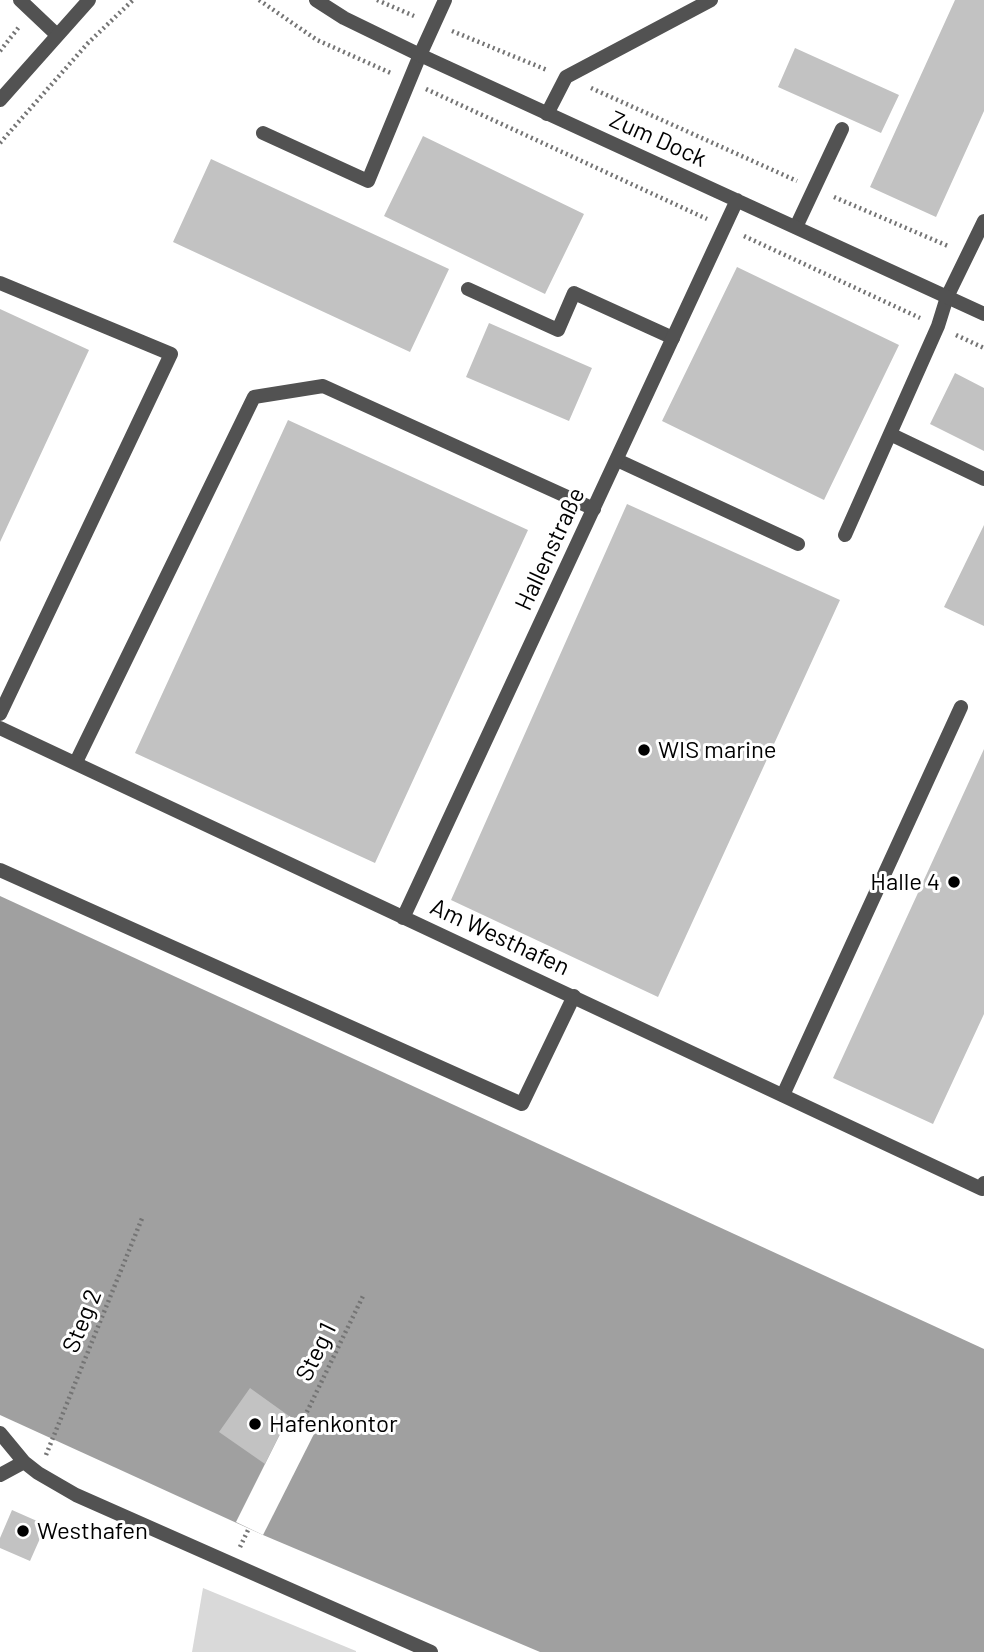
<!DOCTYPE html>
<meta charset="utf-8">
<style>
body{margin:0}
canvas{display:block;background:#fff}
</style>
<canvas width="984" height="1652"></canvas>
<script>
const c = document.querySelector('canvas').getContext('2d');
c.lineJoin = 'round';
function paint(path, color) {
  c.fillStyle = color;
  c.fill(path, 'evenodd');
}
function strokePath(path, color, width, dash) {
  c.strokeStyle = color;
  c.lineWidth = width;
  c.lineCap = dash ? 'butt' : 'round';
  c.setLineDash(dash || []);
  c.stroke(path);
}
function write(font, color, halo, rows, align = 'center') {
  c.font = font + ' Barlow,sans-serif';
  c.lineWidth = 6;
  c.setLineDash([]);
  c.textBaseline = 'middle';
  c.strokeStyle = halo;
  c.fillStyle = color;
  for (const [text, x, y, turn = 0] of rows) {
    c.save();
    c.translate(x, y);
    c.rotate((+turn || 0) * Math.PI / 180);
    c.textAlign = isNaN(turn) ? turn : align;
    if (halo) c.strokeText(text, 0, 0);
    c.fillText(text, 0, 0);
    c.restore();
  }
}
const green = new Path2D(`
 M203 1588 356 1651V1652H192Z`);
const water = new Path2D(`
 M0 896 984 1349V1652H540L263 1535 0 1415Z`);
const pier = new Path2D(`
 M289 1416 316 1430 263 1535 236 1522Z`);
const building = new Path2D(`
 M955 0H984V111L936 217 870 187Z
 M795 48 899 95 881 133 778 87Z
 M423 136 584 214 545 294 384 216Z
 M211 159 449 269 410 352 173 242Z
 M737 267 899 345 824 500 662 421Z
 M0 309 89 350 0 542Z
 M489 323 592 368 569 421 466 377Z
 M955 373 984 388V451L930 424Z
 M288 420 528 530 375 863 135 753Z
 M627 504 840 600 658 997 451 900Z
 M984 525V626L944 607Z
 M984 749V1014L933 1124 833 1078Z
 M250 1388 289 1416 265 1464 219 1432Z
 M12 1510 46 1525 30 1561 0 1548V1538Z`);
const path = new Path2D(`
 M259 0 317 40 393 74
 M377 0 414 16
 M452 31 547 70
 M0 51 19 27
 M591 88 797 181
 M426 89 707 219
 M0 143 88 43 133 0
 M834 197 948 246
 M744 236 920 318
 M956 335 984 348
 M302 1422 363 1296
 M46 1455 143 1216
 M240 1547 249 1528`);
const service = new Path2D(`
 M20 0 57 35
 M547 114 566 77 711 0
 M263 133 368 181 420 55
 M796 227 842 129
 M0 283 171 354 0 714
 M468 289 558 330 574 293 673 338
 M890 434 984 479
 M617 460 798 544
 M845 535 938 326 947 297 984 221
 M76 762 254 397 323 386 594 509
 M0 870 522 1104 574 996
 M783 1095 961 707`);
const minor = new Path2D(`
 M316 0 344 18 420 55 984 314
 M420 55 445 0
 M0 100 89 0
 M0 728 982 1189 984 1183
 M403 918 737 200
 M0 1433 24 1462
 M0 1475 24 1462 38 1473 76 1495 431 1652`);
const markers = [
 [644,750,7,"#000"],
 [954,882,7,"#000"],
 [255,1424,7,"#000"],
 [23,1531,7,"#000"]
];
const streetNames = [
 ["Zum Dock",658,139,24],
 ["Hallenstraße",550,549,-65],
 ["Am Westhafen",500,937,25],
 ["Steg 2",82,1321,-68],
 ["Steg 1",316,1352,-64]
];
const poiNames = [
 ["WIS marine",658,750],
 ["Halle 4",940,882,"right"],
 ["Hafenkontor",269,1424],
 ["Westhafen",37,1531]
];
paint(green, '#d9d9d9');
paint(water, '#a0a0a0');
paint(pier, '#fff');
paint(building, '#c2c2c2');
strokePath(path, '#747474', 4.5, [2, 3.5]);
strokePath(service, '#525252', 14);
strokePath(minor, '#525252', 14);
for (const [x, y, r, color] of markers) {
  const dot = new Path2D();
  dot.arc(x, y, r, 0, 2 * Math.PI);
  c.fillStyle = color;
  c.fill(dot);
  strokePath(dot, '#fff', 2.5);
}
write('24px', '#000', '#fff', streetNames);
write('24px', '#000', '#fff', poiNames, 'left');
</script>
